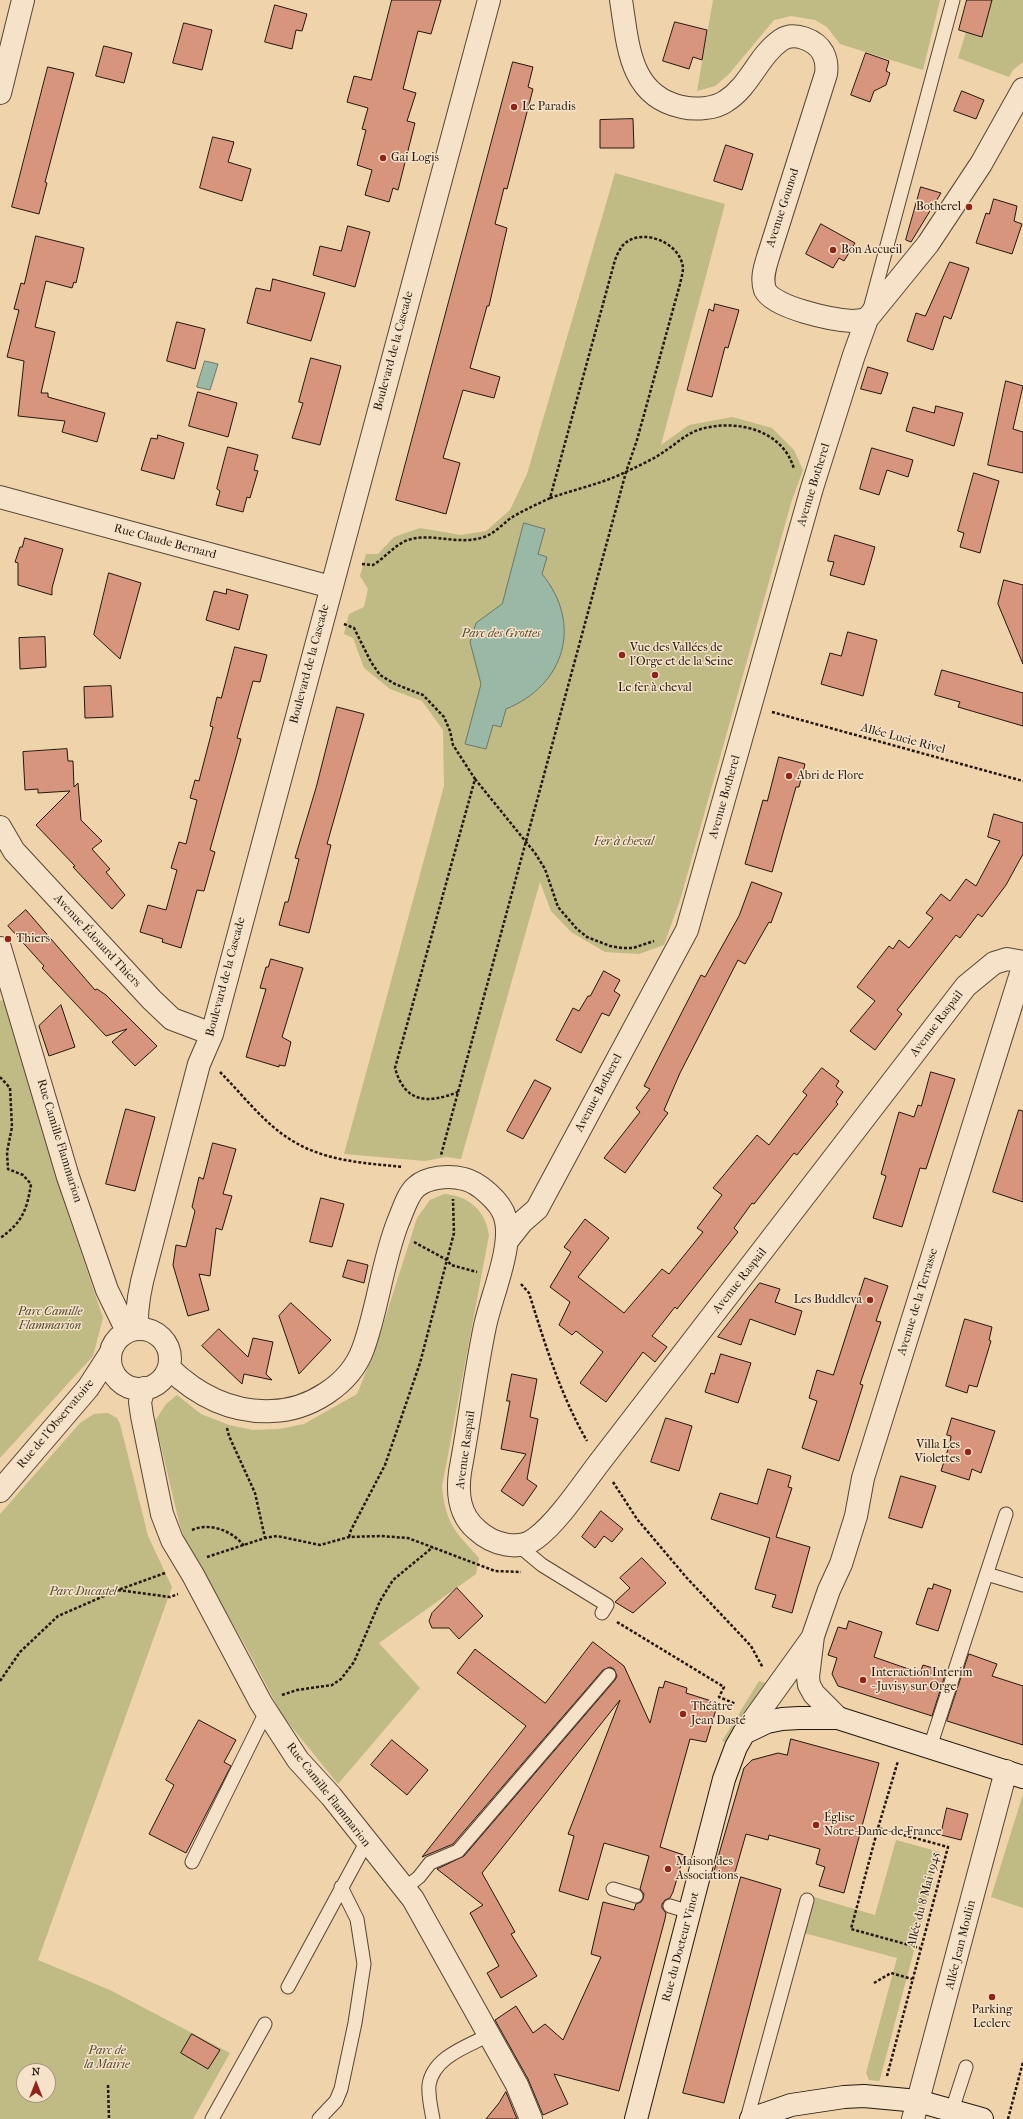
<!DOCTYPE html>
<meta charset="utf-8">
<style>
body{margin:0}
#map{position:relative;width:1023px;height:2119px;overflow:hidden;background:#efd3ab;font-family:"IM FELL French Canon",serif}
canvas{display:block}
.north{position:absolute;left:16px;top:2063px;width:40px;height:40px;box-sizing:border-box;background:#f5e2c8;border:1px solid #a1917d;border-radius:50%;rotate:0deg;font-size:11px;font-weight:700;line-height:16px;text-align:center;color:#23170d}
.north::after{content:'';display:block;margin:auto;width:14px;height:18px;background:#8f2418;clip-path:polygon(50% 0,100% 100%,50% 72%,0 100%)}
</style>
<div id="map">
<canvas width="1023" height="2119"></canvas>
<div class="north">N</div>
</div>
<script>
const c = document.querySelector('canvas').getContext('2d');
c.lineJoin = 'round';
function paint(path, color) {
  c.fillStyle = color;
  c.fill(path, 'evenodd');
}
function strokePath(path, color, width, dash) {
  c.strokeStyle = color;
  c.lineWidth = width;
  c.lineCap = dash ? 'butt' : 'round';
  c.setLineDash(dash || []);
  c.stroke(path);
}
function write(font, color, halo, rows, align = 'center') {
  c.font = font + ' "IM FELL French Canon",serif';
  c.lineWidth = 3;
  c.setLineDash([]);
  c.textBaseline = 'middle';
  c.strokeStyle = halo;
  c.fillStyle = color;
  for (const [text, x, y, turn = 0] of rows) {
    c.save();
    c.translate(x, y);
    c.rotate((+turn || 0) * Math.PI / 180);
    c.textAlign = isNaN(turn) ? turn : align;
    if (halo) c.strokeText(text, 0, 0);
    c.fillText(text, 0, 0);
    c.restore();
  }
}
const green = new Path2D(`
 M713 0H940L923 70 840 44 827 27 815 20 791 16 774 20 729 74 715 86 697 91Z
 M992 0H1023V62L1013 70 1009 77 958 58 966 32Z
 M615 173 725 204 661 445 689 425 732 417 772 428 794 450 803 470 791 503 681 897 664 945 639 954 605 952 571 932 551 911 540 882 461 1159 446 1157 425 1161 344 1154 444 786 443 730 422 701 390 689 364 668 353 638 344 634 349 614 364 607 368 589 360 576 366 554H378L394 537 420 528 461 535 486 531 510 510 527 474Z
 M6 999 56 1162 61 1193 103 1318 93 1356 0 1458V1001Z
 M444 1194C469 1196 485 1210 489 1235L442 1487C446 1525 455 1531 479 1558L476 1574 379 1643 420 1688 338 1784 282 1715 251 1656 185 1539 180 1526 155 1421 166 1404 177 1395 201 1414 229 1425 253 1430 279 1429 304 1424 357 1394 376 1347 417 1218 430 1200Z
 M108 1413 117 1418 120 1424 148 1536 172 1587 38 1960 110 1990 230 2053 193 2119H0V1514L80 1423 94 1414ZM24 2071H48V2095H24Z
 M759 1681 769 1684 729 1743 722 1741Z
 M1023 1794V1908L991 1897Z
 M896 1840 940 1852 880 2079 879 2081 869 2080 866 2073 897 1958 804 1933 814 1897 875 1915Z`);
const water = new Path2D(`
 M205 361 218 364 210 390 197 387Z
 M524 523 545 529 538 554 547 557 542 574C583 624 565 685 506 709L501 727 493 725 486 749 465 744 481 684 470 642 476 623 502 604Z`);
const building = new Path2D(`
 M392 0H441L431 34 418 31 403 89 416 93 407 121 415 123 398 190 393 188 389 202 365 195 372 170 357 165 366 130 362 129 368 108 347 102 354 76 371 80Z
 M967 0H992L982 37 959 30Z
 M275 5 307 14 302 31 296 30 292 49 265 42Z
 M675 22 707 30 702 60 693 57 689 69 663 61Z
 M184 23 212 30 202 70 173 63Z
 M104 46 132 53 124 83 96 76Z
 M866 53 889 61 886 71 890 73 886 85 874 91 870 102 851 95Z
 M513 62 533 67 528 87 533 89 507 189 504 188 495 224 507 228 489 306H487L470 368 500 377 494 398 463 390 443 458 460 463 446 514 396 500Z
 M48 67 74 73 45 182 47 183 39 214 12 207Z
 M962 91 984 100 976 119 954 111Z
 M633 119 634 148H600V120Z
 M213 137 234 142 228 162 251 169 242 201 200 188Z
 M726 145 753 154 742 190 714 181Z
 M921 187 941 193 911 242 906 240Z
 M994 199 1017 206 1014 221 1022 224 1012 254 976 243 986 213 989 214Z
 M821 224 855 243 844 261 839 258 833 268 806 254Z
 M348 226 370 232 355 287 313 275 320 246 341 251Z
 M36 236 84 248 76 283 74 282 72 288 46 281 35 327 55 332 41 393H48V397L105 413 97 442 62 432 65 421 18 416 24 361 7 357 19 310 14 309 21 283 24 284Z
 M950 262 969 268 951 319 944 316 933 350 907 341 916 313 925 316Z
 M273 279 325 293 311 341 247 323 256 288 270 291Z
 M715 304 739 310 728 348 725 347 712 397 687 390 709 309 713 311Z
 M177 322 205 329 195 369 167 361Z
 M311 358 341 366 320 445 292 438 303 403 299 402Z
 M868 367 888 373 881 394 861 389Z
 M1006 381 1023 386 1013 429 1023 432V473L988 465Z
 M198 392 237 403 228 437 189 426Z
 M936 406 963 413 954 446 906 431 913 407 934 413Z
 M158 435 184 443 174 479 141 470 151 438 157 439Z
 M228 447 258 455 254 470 258 471 250 498 247 497 243 512 216 505 220 491 217 489Z
 M872 448 913 460 908 477 887 470 879 495 860 489Z
 M974 473 999 481 980 553 960 547 964 533 958 531Z
 M835 535 875 547 864 585 830 575 834 562 828 561Z
 M25 538 63 549 52 588V595L18 585V563L15 562 20 547H22Z
 M109 573 141 583 120 659 94 635Z
 M1004 580 1023 585V664L998 604Z
 M227 589 248 595 239 630 206 620 214 591 226 594Z
 M848 632 877 640 863 696 821 684 830 653 841 656Z
 M45 637 46 667 20 669 19 638Z
 M235 647 267 655 260 682 253 681 237 738 241 739 210 850 215 852 204 891 197 890 181 948 162 942 163 939 140 932 148 905 166 910 177 870 171 868 179 842 186 844 197 800 190 798 195 780 199 781 213 727 210 726 217 697 221 698Z
 M942 670 1023 693V726L958 707 960 702 935 695Z
 M111 686 113 717 85 718 84 687Z
 M337 707 364 714 327 844 331 845 309 933 279 925 285 902H288L299 859 295 858 316 788Z
 M67 749 68 761H73L74 787 78 783 81 820 102 841 92 849 110 869 106 872 125 895 112 909 73 867 75 866 36 825 70 791 38 793V789L25 790 23 752Z
 M779 757 805 764 799 787H796L772 872 745 864 763 800 767 801Z
 M994 814 1023 823V854L1006 885 982 917 978 914 960 938 956 935 897 1010 902 1014 875 1050 850 1031 875 1001 857 987 889 946 893 949 899 940 909 948 933 918 926 913 941 894 950 901 966 879 976 886 1000 841 988 837Z
 M752 882 782 893 771 923 769 922 745 964 738 960 680 1073 664 1110 668 1113 625 1173 604 1158 640 1112 636 1108 650 1089 644 1086 701 975 705 977 739 916Z
 M26 910 95 990 97 989 106 995 157 1046 135 1066 112 1042 127 1029 106 1036 42 968 44 966 8 926Z
 M271 959 303 968 282 1037 291 1042 285 1066 279 1065V1067L246 1057 266 989 260 988 266 967H268Z
 M604 971 620 980 614 991 620 995 609 1016 602 1013 581 1053 556 1040 573 1008 579 1011 588 996H590Z
 M61 1005 75 1047 49 1056 39 1026Z
 M822 1068 839 1081 836 1086 843 1092 836 1102 838 1104 797 1155 794 1153 754 1204 752 1203 734 1228 738 1232 677 1309 675 1307 652 1336 667 1347 655 1362 643 1352 606 1402 580 1383 603 1352 576 1331 572 1335 559 1325 570 1302 550 1287 571 1252 564 1247 585 1219 609 1238 578 1277 624 1313 662 1269 669 1274 703 1232 697 1228 722 1195 713 1188 757 1135 769 1145 807 1095 803 1092Z
 M931 1072 955 1079 926 1169 920 1168 902 1227 873 1218 886 1176 881 1174 899 1112 914 1117 918 1105 921 1106Z
 M535 1080 551 1088 523 1139 507 1131Z
 M126 1109 155 1117 135 1191 106 1184Z
 M1019 1110 1023 1111V1202L993 1192Z
 M213 1143 236 1149 223 1194 232 1196 222 1230 216 1228 210 1276 199 1274 209 1310 188 1316 173 1265 176 1245 186 1247 195 1211 192 1207 199 1177 203 1179Z
 M321 1198 344 1204 332 1247 310 1242Z
 M348 1260 368 1265 364 1283 343 1277Z
 M865 1278 888 1286 876 1321 881 1322 860 1384 863 1385 839 1461 802 1448 817 1401 809 1398 817 1370 833 1375Z
 M760 1283 780 1289 775 1302 802 1311 795 1335 750 1319 741 1345 718 1337Z
 M291 1303 331 1340 299 1374 279 1316Z
 M965 1319 992 1327 989 1340 991 1341 977 1387 969 1385 967 1393 946 1386Z
 M219 1329 248 1357 253 1338 273 1342 266 1374 272 1380 244 1374 242 1384 202 1346Z
 M721 1354 751 1363 738 1403 705 1392 711 1373 714 1374Z
 M512 1374 537 1379 530 1417 538 1419 527 1479 537 1486 523 1506 501 1491 526 1454 501 1449 510 1401H507Z
 M666 1418 692 1426 679 1471 651 1462Z
 M952 1418 995 1431 981 1473 972 1469 969 1480 941 1471 950 1443 951 1436 947 1435Z
 M768 1469 791 1476 788 1487 792 1488 776 1537 810 1547 792 1613 772 1607 776 1595 755 1589 770 1538 711 1519 720 1493 757 1504Z
 M901 1476 936 1486 922 1528 889 1518Z
 M601 1511 623 1529 612 1542 604 1536 595 1548 582 1537Z
 M642 1558 666 1583 633 1613 615 1602 630 1588 620 1578Z
 M934 1584 951 1590 938 1631 916 1624 928 1588 932 1589Z
 M457 1588 483 1616 459 1639 449 1628H432L429 1621 432 1613Z
 M849 1621 882 1632 874 1657 920 1673 923 1665 946 1672 932 1716 838 1686 832 1674 837 1658 828 1655 838 1627 846 1629Z
 M593 1642 624 1666 650 1723 659 1687 663 1688 665 1681 687 1688 686 1693 718 1703 706 1742 690 1739 660 1847 684 1855 673 1892 670 1898 665 1900 662 1904V1908L666 1913 665 1919 619 2091 554 2074 568 2104 543 2115 528 2079 495 2020 516 2006 533 2033 545 2024 563 2040 601 1957 591 1954 603 1902 634 1910 636 1904 641 1902 643 1899 644 1894 640 1889 649 1856 604 1843 588 1900 559 1891 574 1836 568 1834 620 1700 482 1873 515 1932 511 1934 537 1976 501 1998 487 1973 499 1966 470 1913 483 1905 437 1869 464 1856 615 1680 617 1676 614 1669 610 1667 603 1670 453 1844 422 1857 526 1726 457 1673 475 1649 545 1703Z
 M969 1654 997 1664 992 1676 1023 1686V1745L947 1721Z
 M199 1720 236 1740 224 1762 231 1766 186 1853 149 1834 174 1785 166 1780Z
 M791 1739 879 1763 844 1893 819 1886 825 1867 816 1864 820 1849 769 1835 768 1840 746 1834 734 1876 714 1871 744 1768 752 1760 778 1753 787 1755Z
 M392 1740 428 1770 407 1795 371 1765Z
 M947 1808 968 1814 961 1840 941 1835Z
 M741 1877 781 1889 724 2103 683 2093Z
 M192 2034 220 2050 208 2069 181 2053Z
 M506 2092 517 2119H486L499 2103Z`);
const path = new Path2D(`
 M550 498C576 489 604 483 628 471 640 465 654 459 665 451 676 444 686 434 698 430 734 418 783 429 794 469
 M362 564 373 565C385 558 394 545 408 540 432 532 458 546 484 537 496 533 504 522 514 516 526 509 538 504 550 498L615 260C617 255 620 248 624 244 643 227 681 243 683 268 683 273 681 279 680 284L637 440 626 472 441 1155
 M344 624 354 628 371 662 380 675 395 684 423 695 444 717 450 731 453 745 475 779 395 1068C405 1103 427 1104 458 1092
 M772 712 1023 781
 M475 779 535 853 545 869 558 907 577 929 587 937 610 946 622 948H633L654 941
 M220 1072C242 1094 262 1121 288 1138 322 1161 363 1163 403 1167
 M0 1077 10 1088 12 1127 7 1152 8 1169 23 1175 31 1184C27 1210 22 1223 0 1238
 M414 1242 447 1260 451 1265 477 1272
 M521 1284 529 1293C545 1344 560 1394 587 1441
 M227 1428 229 1436 255 1493 265 1538
 M613 1482 637 1519 686 1577 751 1646 763 1668
 M192 1530C210 1522 233 1531 244 1546
 M349 1537 351 1530 385 1465 420 1363 454 1233 453 1199
 M207 1557 265 1538 277 1536 320 1545 349 1537 381 1536 408 1538 495 1571 521 1572
 M118 1590 170 1597 178 1594
 M617 1622 724 1687 719 1697 736 1704
 M0 1681 20 1652 58 1616 118 1590 165 1573
 M282 1695 297 1690 332 1685 341 1679 354 1662 380 1601 393 1580 433 1547
 M878 1828 851 1929 920 1948
 M874 1983 891 1973 912 1979
 M887 2076 948 1847 878 1828 898 1761
 M108 2085 109 2119
 M1008 2119 1023 2062`);
const lane = new Path2D(`
 M870 309 953 0
 M518 1545 542 1565 607 1605 602 1613
 M987 1574 1023 1585
 M930 1747 1006 1514
 M192 1862 266 1712
 M404 1889 419 1877 430 1863 458 1851 609 1675
 M613 1889 636 1896
 M670 1906 690 1912
 M288 1987 366 1843
 M952 2110 966 2067
 M212 2119 265 2024
 M319 2119 336 2101 341 2089 355 2023 364 1964 357 1919 341 1887
 M433 2119C431 2108 428 2096 429 2085 433 2057 468 2046 489 2035
 M747 2119 807 1900`);
const street = new Path2D(`
 M621 0C628 44 629 96 682 107 695 110 715 109 726 101 750 86 758 56 781 40 794 31 816 40 823 53 826 59 827 67 826 74L768 257C765 267 761 279 765 290 774 308 833 320 852 321 857 321 863 320 867 319L928 244 981 164 1023 89
 M0 93 23 0
 M0 497 331 587
 M0 827 14 851 152 1000 172 1019 212 1034
 M0 948 68 1177 107 1290 127 1331
 M507 1241 522 1222 537 1209 687 930 812 488 854 355 867 319
 M110 1359a30 30 0 1 1 60 0a30 30 0 1 1-60 0Z
 M137 1329C136 1307 140 1287 146 1266L199 1064 212 1034 489 0
 M169 1368C198 1396 231 1413 272 1411 309 1410 350 1385 363 1349 378 1308 382 1263 398 1222 403 1211 407 1195 416 1187 427 1177 449 1175 464 1179 478 1182 501 1202 505 1217 514 1245 491 1297 485 1326 475 1374 469 1424 460 1472 457 1494 459 1515 477 1530 492 1544 519 1552 536 1538 557 1523 583 1484 599 1463L966 986 994 963 1007 959 1023 962
 M144 1388 140 1402 142 1416 162 1514 172 1540 193 1575 261 1703 298 1760 331 1796 413 1899 517 2085 531 2119
 M0 1491 88 1388 110 1354
 M838 1718 814 1694 809 1685 808 1677 813 1636 829 1590 841 1564 856 1516 863 1478 1023 967
 M744 1733 813 1637
 M913 2119 1006 1771`);
const secondary = new Path2D(`
 M636 2119 724 1779 736 1747 744 1733 767 1722 782 1719 799 1718H838L1023 1777
 M751 2119 791 2105 844 2097 864 2096 918 2101 982 2119`);
const markers = [
 [514,107,4,"#8f2418"],
 [383,158,4,"#8f2418"],
 [969,207,4,"#8f2418"],
 [833,250,4,"#8f2418"],
 [622,655,4,"#8f2418"],
 [655,675,4,"#8f2418"],
 [789,776,4,"#8f2418"],
 [8,939,4,"#8f2418"],
 [870,1300,4,"#8f2418"],
 [968,1452,4,"#8f2418"],
 [863,1680,4,"#8f2418"],
 [683,1714,4,"#8f2418"],
 [816,1825,4,"#8f2418"],
 [668,1869,4,"#8f2418"],
 [992,1997,4,"#8f2418"]
];
const poiNames = [
 ["Le Paradis",522,107],
 ["Gai Logis",391,158],
 ["Botherel",961,207,"right"],
 ["Bon Accueil",841,250],
 ["Vue des Vallées de",630,648],
 ["l'Orge et de la Seine",630,662],
 ["Le fer à cheval",655,688,"center"],
 ["Abri de Flore",797,776],
 ["Thiers",16,939],
 ["Les Buddleva",862,1300,"right"],
 ["Villa Les",960,1445,"right"],
 ["Violettes",960,1459,"right"],
 ["Interaction Interim",871,1673],
 ["- Juvisy sur Orge",871,1687],
 ["Théâtre",691,1707],
 ["Jean Dasté",691,1721],
 ["Église",824,1818],
 ["Notre-Dame-de-France",824,1832],
 ["Maison des",676,1862],
 ["Associations",676,1876],
 ["Parking",992,2010,"center"],
 ["Leclerc",992,2024,"center"]
];
const streetNames = [
 ["Avenue Gounod",783,208,-72],
 ["Boulevard de la Cascade",394,351,-75],
 ["Avenue Botherel",814,485,-73],
 ["Rue Claude Bernard",165,542,15],
 ["Boulevard de la Cascade",310,664,-75],
 ["Allée Lucie Rivel",903,739,15],
 ["Avenue Botherel",725,797,-74],
 ["Avenue Édouard Thiers",97,941,47],
 ["Boulevard de la Cascade",226,977,-75],
 ["Avenue Raspail",937,1024,-53],
 ["Avenue Botherel",599,1093,-62],
 ["Rue Camille Flammarion",59,1141,73],
 ["Avenue Raspail",740,1281,-52],
 ["Avenue de la Terrasse",918,1302,-73],
 ["Rue de l'Observatoire",56,1424,-50],
 ["Avenue Raspail",466,1450,-82],
 ["Rue Camille Flammarion",328,1795,52],
 ["Allée du 8 Mai 1945",924,1900,-75],
 ["Allée Jean Moulin",961,1945,-76],
 ["Rue du Docteur Vinot",681,1947,-75]
];
const parkNames = [
 ["Parc des Grottes",501,634],
 ["Fer à cheval",624,842],
 ["Parc Camille",50,1312],
 ["Flammarion",50,1326],
 ["Parc Ducastel",83,1592],
 ["Parc de",107,2051],
 ["la Mairie",107,2065]
];
paint(green, '#c0ba84');
paint(water, '#9ab8a6');
strokePath(water, '#6a7869', 1);
paint(building, '#d8957e');
strokePath(building, '#23170d', 1);
strokePath(lane, '#564634', 15);
strokePath(street, '#564634', 24);
strokePath(secondary, '#23170d', 24);
strokePath(path, '#23170d', 2.5, [3, 2]);
strokePath(lane, '#f5e2c8', 13);
strokePath(street, '#f5e2c8', 22);
strokePath(secondary, '#f5e2c8', 22);
for (const [x, y, r, color] of markers) {
  const dot = new Path2D();
  dot.arc(x, y, r, 0, 2 * Math.PI);
  c.fillStyle = color;
  c.fill(dot);
  strokePath(dot, '#f5e2c8', 1.5);
}
write('12px', '#23170d', '#f5e2c8', poiNames, 'left');
write('12px', '#23170d', '#f5e2c8', streetNames);
write('italic 12px', '#524831', '#f5e2c8', parkNames);
</script>
